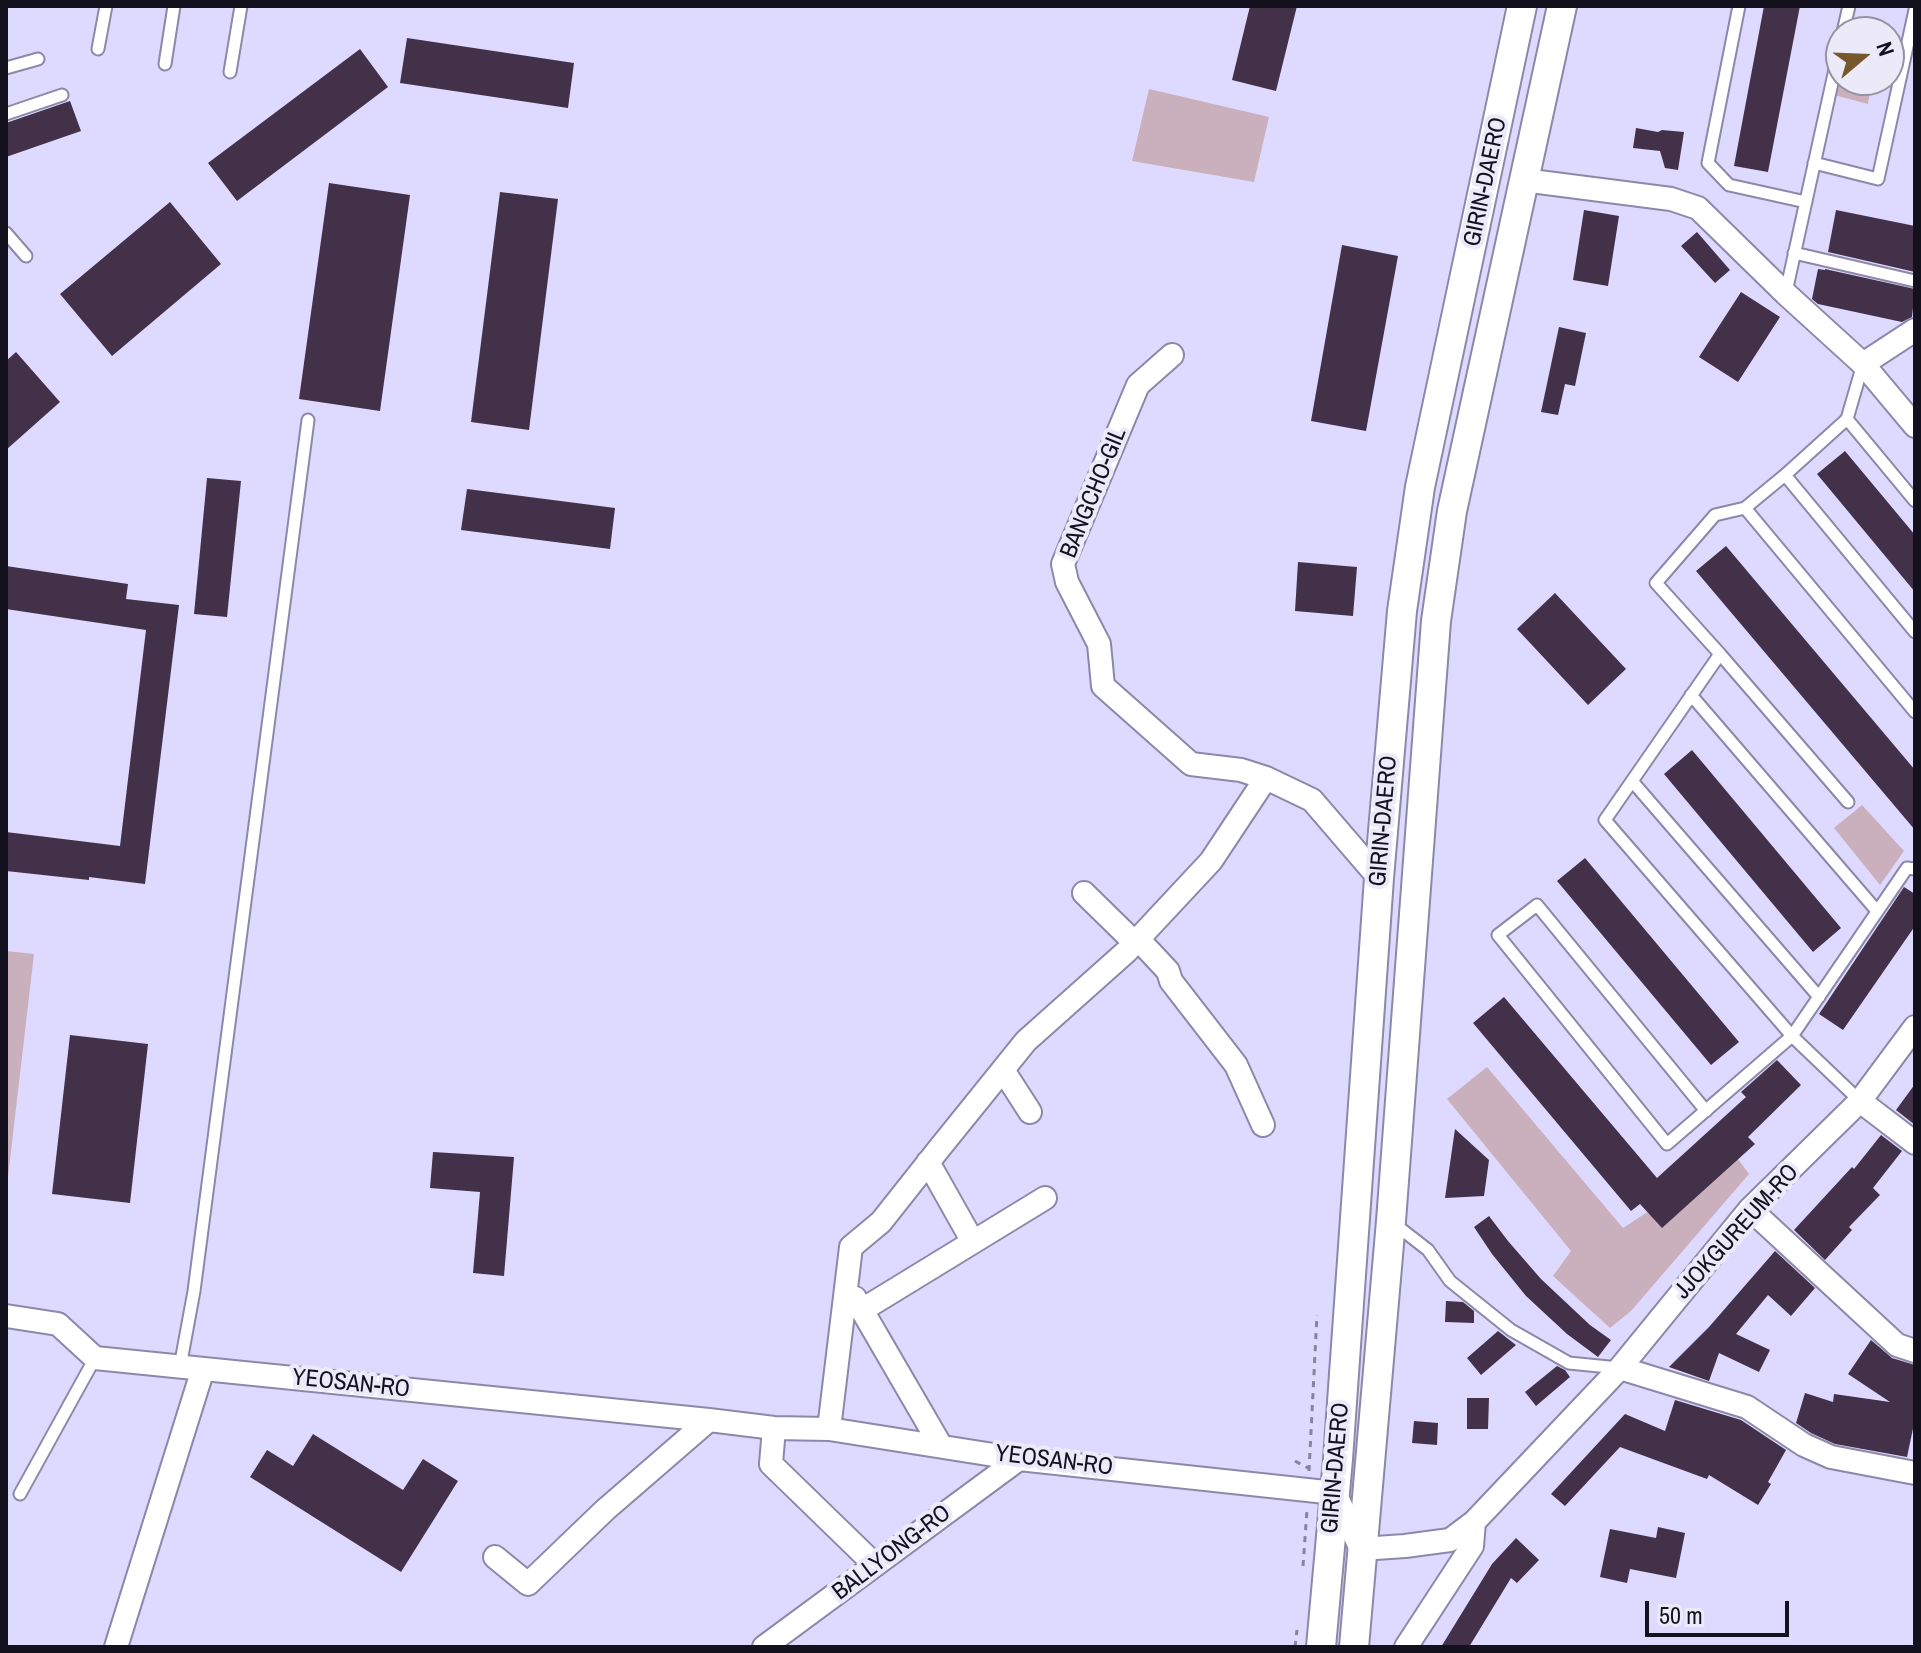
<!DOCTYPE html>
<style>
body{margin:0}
#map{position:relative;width:1921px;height:1653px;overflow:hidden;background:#dedaff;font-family:"Archivo Narrow",sans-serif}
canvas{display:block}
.frame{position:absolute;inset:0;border:8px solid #12111d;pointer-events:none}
.north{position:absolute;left:1825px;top:16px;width:80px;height:80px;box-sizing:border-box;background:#eceaf9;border:2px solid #9593a1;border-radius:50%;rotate:71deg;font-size:22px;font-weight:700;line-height:32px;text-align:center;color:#12111d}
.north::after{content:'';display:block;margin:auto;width:28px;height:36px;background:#77582d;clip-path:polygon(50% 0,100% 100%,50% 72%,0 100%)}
.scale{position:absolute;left:1645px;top:1601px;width:144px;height:36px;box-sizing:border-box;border:4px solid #12111d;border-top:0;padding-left:10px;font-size:24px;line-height:28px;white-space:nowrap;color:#12111d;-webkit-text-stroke:6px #eceaf9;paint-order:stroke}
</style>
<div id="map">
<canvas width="1921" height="1653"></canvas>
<div class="frame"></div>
<div class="north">N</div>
<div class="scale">50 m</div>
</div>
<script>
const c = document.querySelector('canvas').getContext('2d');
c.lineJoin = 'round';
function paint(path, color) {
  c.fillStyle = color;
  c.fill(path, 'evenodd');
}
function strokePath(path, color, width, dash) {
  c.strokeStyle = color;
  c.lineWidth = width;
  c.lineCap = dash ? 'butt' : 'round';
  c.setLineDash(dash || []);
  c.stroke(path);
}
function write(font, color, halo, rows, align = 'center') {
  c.font = font + ' "Archivo Narrow",sans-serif';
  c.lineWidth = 8;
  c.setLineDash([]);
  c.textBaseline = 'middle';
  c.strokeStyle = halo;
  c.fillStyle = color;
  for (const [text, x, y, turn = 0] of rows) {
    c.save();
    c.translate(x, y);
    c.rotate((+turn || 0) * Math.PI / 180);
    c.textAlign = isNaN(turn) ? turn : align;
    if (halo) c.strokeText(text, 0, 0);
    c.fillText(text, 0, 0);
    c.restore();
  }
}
const green = new Path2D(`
 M1841 65V80H1872L1868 104 1834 95Z
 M1149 89 1269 117 1254 182 1132 161Z
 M1862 805 1904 851 1880 885 1834 828Z
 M6 951 34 954 6 1194Z
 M1487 1067 1623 1228 1655 1207 1738 1159 1749 1174 1631 1311 1610 1328 1553 1276 1571 1251 1447 1099Z`);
const building = new Path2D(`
 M1250 6H1297L1276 91 1232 80Z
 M1764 6H1800L1768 172 1734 166Z
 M407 38 574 63 568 108 400 83Z
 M360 49 388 87 237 201 208 163Z
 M70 101 81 131 6 157V123Z
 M1636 128 1658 132 1662 130 1684 132 1678 170 1665 168 1660 151 1633 148Z
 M329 183 410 195 380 411 299 399Z
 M500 192 558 199 529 430 471 422Z
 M170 202 221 264 112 356 60 294Z
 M1584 210 1619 216 1608 286 1573 280Z
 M1836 210 1915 226V272L1828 252Z
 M1697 232 1730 270 1715 283 1681 246Z
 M1342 245 1398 256 1366 431 1311 421Z
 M1818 269 1825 270V269L1915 289 1912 317 1902 322 1818 304 1812 299Z
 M1741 292 1780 317 1738 382 1699 357Z
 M1559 327 1586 333 1575 386 1565 384 1558 415 1541 412Z
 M16 352 60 402 6 450V361Z
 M1845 451 1915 535V592L1817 474Z
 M207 478 241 481 227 617 194 614Z
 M467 489 615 508 610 549 461 530Z
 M1726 546 1915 770V830L1696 571Z
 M1298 562 1357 567 1353 616 1295 611Z
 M6 566 128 584 126 599 179 605 145 884 89 877V880L6 871V832L120 846 146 630 6 609Z
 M1555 593 1626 669 1588 705 1517 629Z
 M1692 750 1841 928 1813 952 1664 774Z
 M1585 858 1739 1042 1711 1065 1557 881Z
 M1904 887 1915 894V926L1843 1030 1819 1014Z
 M1504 997 1657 1178 1746 1097 1741 1092 1777 1060 1801 1085 1748 1137 1755 1144 1662 1228 1640 1204 1631 1211 1473 1023Z
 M70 1035 148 1044 130 1203 52 1194Z
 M1915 1084V1125L1896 1110Z
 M1455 1129 1489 1160 1484 1196 1445 1198Z
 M1881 1135 1902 1151 1873 1188 1880 1195 1849 1227 1852 1230 1825 1260 1794 1230 1852 1167 1854 1169Z
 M433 1152 514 1157 504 1276 473 1273 480 1192 430 1188Z
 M1489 1216 1508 1241 1541 1279 1590 1325 1611 1340 1598 1357 1567 1334 1526 1296 1492 1254 1474 1227Z
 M1775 1251 1815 1288 1791 1316 1768 1295 1736 1334 1770 1350 1759 1372 1719 1353 1709 1381 1669 1367 1709 1327Z
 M1446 1301 1463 1302 1474 1311V1323L1445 1322Z
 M1498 1331 1516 1345 1481 1375 1467 1358Z
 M1871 1340 1892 1358 1915 1365V1419L1907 1457 1835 1444 1811 1433 1796 1423 1805 1393 1833 1402 1834 1394 1890 1402 1848 1374Z
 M1557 1366 1565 1370 1570 1377 1536 1406 1525 1392Z
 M1467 1398H1489L1488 1429H1467Z
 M1675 1400 1741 1420 1786 1450 1768 1482 1771 1484 1758 1505 1709 1475 1707 1479 1620 1447 1565 1506 1551 1494 1625 1414 1665 1431Z
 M1414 1421 1438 1423 1437 1445 1412 1443Z
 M313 1434 403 1490 423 1459 458 1481 401 1572 250 1477 267 1450 293 1466Z
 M1658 1527 1685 1533 1676 1578 1630 1569 1627 1583 1600 1577 1610 1529 1656 1538Z
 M1516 1538 1539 1560 1517 1583 1511 1578 1469 1647H1441L1492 1564Z`);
const path = new Path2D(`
 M1295 1461 1310 1469
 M1309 1471 1317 1315
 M1303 1566 1307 1510
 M1295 1647 1297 1630`);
const service = new Path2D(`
 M1739 6 1708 163 1729 185 1806 202
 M1843 32 1849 6
 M98 49 106 6
 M165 64 174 6
 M6 68 38 59
 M230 72 241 6
 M6 114 62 95
 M1814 163 1878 179 1915 10
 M6 233 26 256
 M1794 253 1915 281
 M1786 292 1841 42
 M1863 364 1847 419 1915 501
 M1785 475 1847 419
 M1745 508 1915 712
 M1720 654 1848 802
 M1691 695 1877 911
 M1632 781 1819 997
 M1860 1101 1792 1036 1605 820 1720 654 1656 583 1715 515 1745 508 1785 475 1915 632
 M1706 1111 1537 905 1498 935 1667 1144 1792 1036 1907 868 1915 869
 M1392 1222 1428 1250 1450 1281 1511 1330 1569 1363 1619 1368
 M180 1367 194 1291 308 420
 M20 1494 95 1358`);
const minor = new Path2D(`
 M1523 180 1671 199 1698 208 1785 293 1863 364 1915 426
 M1172 355 1138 385 1063 564 1067 582 1099 644 1103 686 1191 764 1241 770 1266 778
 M1863 364 1915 330
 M1084 893 1135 943
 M1138 939 1168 971 1171 981 1236 1065 1263 1125
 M1003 1070 1030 1112
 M1860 1101 1915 1143
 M928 1162 973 1242
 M1750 1209 1897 1345 1915 1351
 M855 1298 941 1446
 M862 1310 1045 1198
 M6 1316 58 1324 95 1358 709 1420 774 1428 829 1429 1019 1459 1335 1493 1361 1549 1405 1546 1450 1540 1474 1522 1620 1368 1750 1209 1860 1101 1915 1027
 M1620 1368 1747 1407 1804 1445 1831 1457 1915 1473
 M774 1428 771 1464 875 1565
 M829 1429 851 1247 881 1222 938 1150 1026 1041 1127 951 1211 861 1266 778 1312 800 1379 878
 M495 1557 528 1584 605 1510 709 1420
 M116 1647 203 1369
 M764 1647 1019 1459
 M1406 1647 1472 1546 1474 1522`);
const tertiary = new Path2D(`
 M1321 1647 1338 1459 1379 878 1402 611 1420 487 1522 6
 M1354 1647 1391 1221 1436 621 1452 511 1562 6`);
const streetNames = [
 ["GIRIN-DAERO",1486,182,-78],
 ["BANGCHO-GIL",1094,493,-68],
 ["GIRIN-DAERO",1384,821,-85],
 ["JJOKGUREUM-RO",1737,1232,-48],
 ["YEOSAN-RO",351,1384,6],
 ["YEOSAN-RO",1054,1461,7],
 ["GIRIN-DAERO",1336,1468,-85],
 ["BALLYONG-RO",892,1553,-37]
];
paint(green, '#caafbc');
paint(building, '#433049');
strokePath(service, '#8b88a9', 15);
strokePath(minor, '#8b88a9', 26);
strokePath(tertiary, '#8b88a9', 32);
strokePath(path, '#85839d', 3, [6, 6]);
strokePath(service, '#fff', 11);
strokePath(minor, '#fff', 22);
strokePath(tertiary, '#fff', 28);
write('24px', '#12111d', '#eceaf9', streetNames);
</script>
